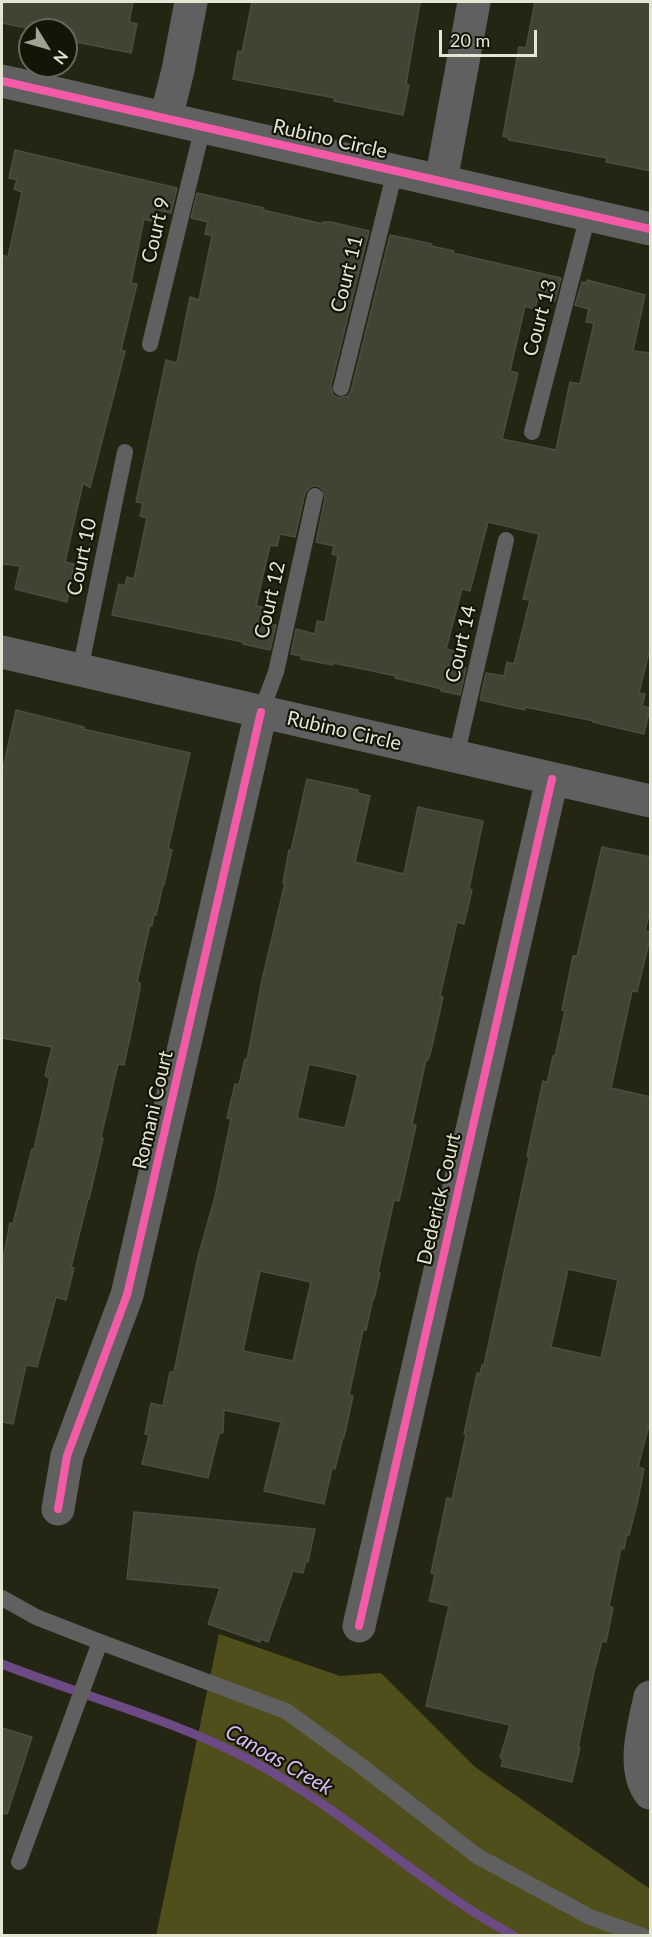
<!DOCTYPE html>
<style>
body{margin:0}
#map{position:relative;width:652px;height:1937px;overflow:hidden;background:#252514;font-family:Lato,sans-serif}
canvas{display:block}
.frame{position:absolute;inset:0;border:3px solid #e5e5d3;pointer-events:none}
.north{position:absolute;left:18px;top:18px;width:60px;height:60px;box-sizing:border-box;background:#141407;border:2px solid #686859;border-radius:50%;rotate:127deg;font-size:16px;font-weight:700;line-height:24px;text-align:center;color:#e5e5d3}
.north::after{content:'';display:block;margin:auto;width:21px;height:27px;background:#a2a290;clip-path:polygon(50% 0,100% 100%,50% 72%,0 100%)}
.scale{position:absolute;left:439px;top:30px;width:98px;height:27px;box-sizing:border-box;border:3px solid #e5e5d3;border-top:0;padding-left:8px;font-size:18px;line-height:21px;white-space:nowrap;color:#e5e5d3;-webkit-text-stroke:4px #141407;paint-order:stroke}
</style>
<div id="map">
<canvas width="652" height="1937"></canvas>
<div class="frame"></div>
<div class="north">N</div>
<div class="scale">20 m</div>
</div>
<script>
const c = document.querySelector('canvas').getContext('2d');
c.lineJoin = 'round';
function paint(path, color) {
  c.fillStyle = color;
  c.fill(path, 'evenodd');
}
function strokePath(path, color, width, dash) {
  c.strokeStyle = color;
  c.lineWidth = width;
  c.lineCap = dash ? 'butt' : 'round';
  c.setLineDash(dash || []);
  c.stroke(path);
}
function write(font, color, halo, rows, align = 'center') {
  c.font = font + ' Lato,sans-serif';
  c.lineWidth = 4.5;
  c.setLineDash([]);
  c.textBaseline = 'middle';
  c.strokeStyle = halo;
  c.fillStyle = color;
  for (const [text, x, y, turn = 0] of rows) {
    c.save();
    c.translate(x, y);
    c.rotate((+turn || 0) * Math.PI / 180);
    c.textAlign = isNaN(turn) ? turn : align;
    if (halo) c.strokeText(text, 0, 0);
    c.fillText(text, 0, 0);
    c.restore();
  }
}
const green = new Path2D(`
 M219 1634 340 1676 381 1673 475 1767 650 1889V1935L156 1936Z`);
const stream = new Path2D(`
 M2 1664C85 1697 173 1719 252 1761 328 1801 392 1858 463 1905 479 1916 497 1926 514 1936`);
const building = new Path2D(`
 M2 2H133L129 22 137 24 131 53 66 40V30H38L2 23Z
 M252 2H420L406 84 409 85 403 115 334 101 335 98 233 79 238 51 242 52Z
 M535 2H651V171L606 162 607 158 509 140V138L503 136 519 47 526 48Z
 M15 150 177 188 171 213 154 209 151 221 144 219 131 283 137 284 121 350 125 351 90 488 83 483 65 562 74 564 67 602 15 589 20 566 2 564V255L8 257 22 192 14 189 17 180 9 178Z
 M197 193 264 208 263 210 323 224V222H331L369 231 331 385 333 395 339 398 348 396 351 391 390 235 432 244 431 246 454 251 453 253 561 278 555 301 538 296 535 309 525 306 510 371 518 373 502 439 556 450 570 382 580 384 594 323 586 322 589 309 575 305 582 282 587 283V280L645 295 633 351 651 353V644L639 693 645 694 642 706 650 708 644 734 593 722 594 721 525 707V710L480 700 486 673 504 676 507 662 514 664 530 600 523 599 539 534 488 522 470 591 462 589 446 649 454 651 451 665 466 668 460 695 441 691 442 689 395 678 396 676 334 663 333 665 301 659V656L291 654 296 629 315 634 317 621 325 622 338 556 332 554 334 546 316 542 325 498 322 489 318 486H311L305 493 295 537 280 534 277 546 270 545 256 606 264 607 261 622 276 625 270 650 243 644V642L112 615 119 584 125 586 127 577 134 579 147 518 140 516 143 503 136 502 166 360 177 363 190 297 199 300 212 236 205 234 208 222 191 218Z
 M16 710 84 727 83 729 190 753 168 849 172 850 164 885H163L156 915 154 914 152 926 150 925 137 982 140 983V988L129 1042 124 1065 118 1064 101 1137 103 1138 89 1199H88L71 1267 74 1268 66 1300 56 1297 37 1367 26 1365 13 1424 2 1422V1264L10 1223 13 1224 32 1149H34L50 1078 45 1076 52 1047 2 1038V773Z
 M307 779 358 790V793L370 796 355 862 404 874 418 807 483 821 469 889 472 890 464 924 457 922 440 996 443 997 431 1051 428 1060H426L412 1124 416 1125 399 1201 394 1200 378 1272 380 1273 374 1299 373 1298 366 1330H363L349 1395 353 1396 344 1437H343L335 1469 332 1468 324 1504 264 1491 281 1422 224 1410 223 1432 219 1434 208 1478 142 1464 149 1435 145 1434 151 1403 163 1406 170 1372H174L198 1257 215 1197 231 1119 227 1118 235 1084 239 1085 245 1059 247 1060 262 980 285 883H283L289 850 291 851ZM309 1064 358 1075 345 1128 297 1118ZM260 1271 311 1282 293 1361 243 1351Z
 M602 847 651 857V907L645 931 651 932V934L637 992 632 991 611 1088 651 1097V1418L638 1467 644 1469 637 1504 629 1535 627 1534 624 1549 621 1548 609 1606 613 1608 606 1642 602 1641 594 1672 578 1747H580L572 1782 501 1766 503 1760 500 1757 510 1725 426 1706 449 1606 429 1601 435 1574 431 1573 447 1498 452 1499 466 1435 464 1434 477 1373 480 1374 482 1365H484L529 1157 527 1156 543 1081 547 1083 553 1056H555L565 1011 562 1010 573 956H577ZM568 1269 618 1280 601 1358 551 1347Z
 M134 1512 315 1529 308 1562 306 1561 303 1573 293 1571 268 1642 261 1639 260 1642 208 1624 220 1588 127 1579Z
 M2 1728 32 1737 7 1814 2 1813Z`);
const lane = new Path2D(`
 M150 344 203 126
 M341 388 395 171
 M532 432 588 215
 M80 670 125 452
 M261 712 276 672 315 496
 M456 757 506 540
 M2 1598 36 1617 100 1642 286 1711 360 1765 477 1856 590 1917 643 1936
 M19 1862 100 1642`);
const street = new Path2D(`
 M2 81 650 229
 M166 118 178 70 191 2
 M441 181 474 2
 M2 652 650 801
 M58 1509 67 1456 127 1295 261 712
 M359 1626 552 779
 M650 1697C644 1725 631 1769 650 1793`);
const cycleway = new Path2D(`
 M2 81 650 229
 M58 1509 67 1456 127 1295 261 712
 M359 1626 552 779`);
const streetNames = [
 ["Rubino Circle",330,139,13],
 ["Court 9",156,230,-77],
 ["Court 11",347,274,-76],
 ["Court 13",540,318,-75],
 ["Court 10",82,557,-78],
 ["Court 12",270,600,-77],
 ["Court 14",461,644,-77],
 ["Rubino Circle",344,731,13],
 ["Romani Court",153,1110,-77],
 ["Dederick Court",439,1199,-77]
];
const waterNames = [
 ["Canoas Creek",279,1760,30]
];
paint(green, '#504f1b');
strokePath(stream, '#6c4b85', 9);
paint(building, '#434334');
strokePath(building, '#4c4c3f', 1.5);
strokePath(lane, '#616060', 16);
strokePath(street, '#616060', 33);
strokePath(cycleway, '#f35aa7', 8);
write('20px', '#e5e5d3', '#141407', streetNames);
write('italic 21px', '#d9bcf4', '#141407', waterNames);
</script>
